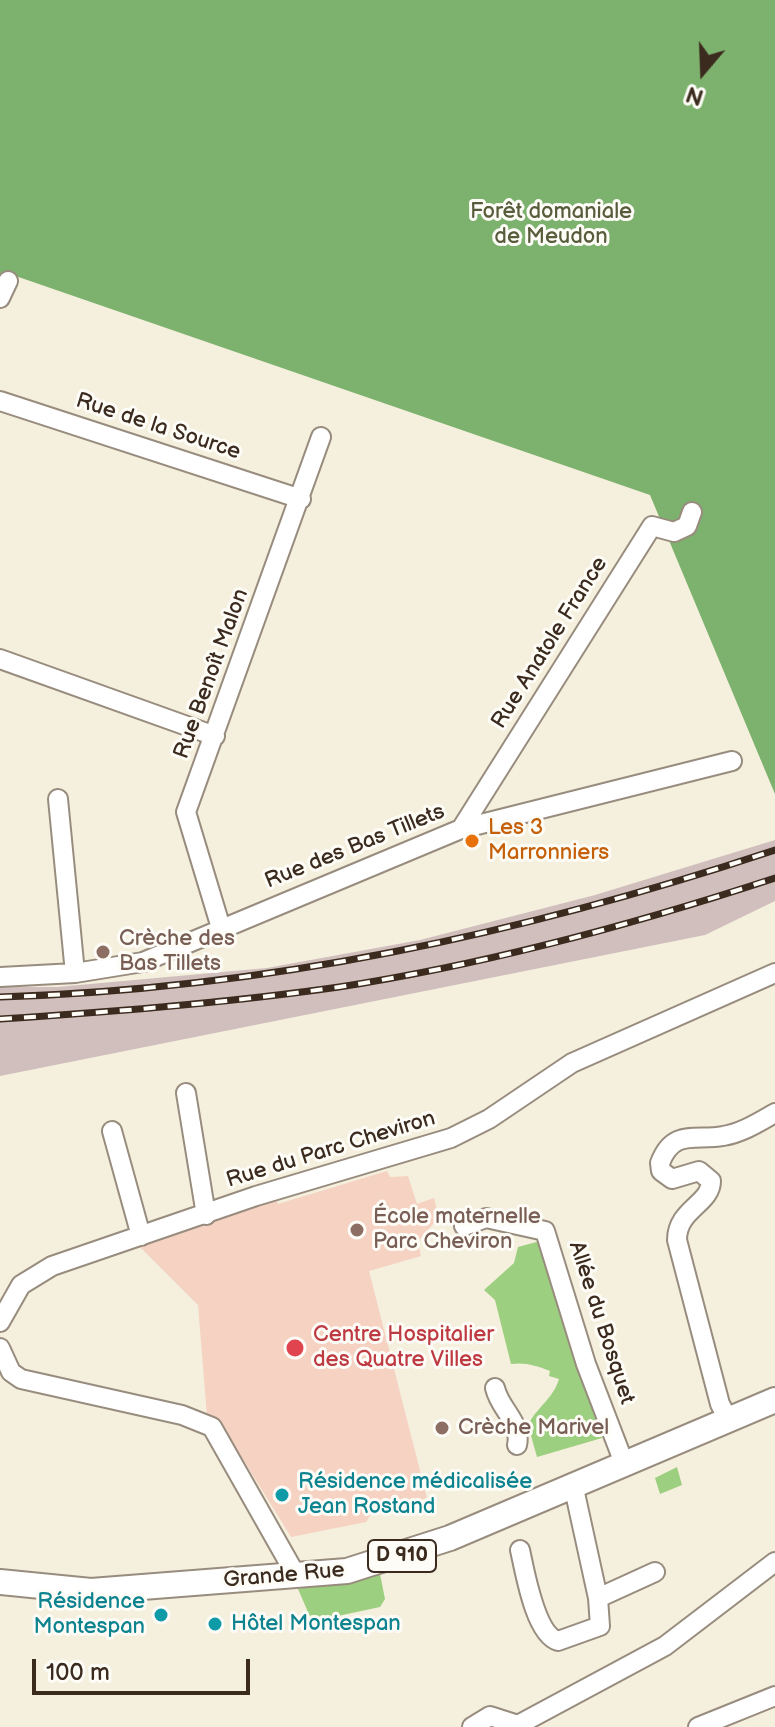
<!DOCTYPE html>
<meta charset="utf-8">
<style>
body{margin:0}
#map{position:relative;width:775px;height:1727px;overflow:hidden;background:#f5efdd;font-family:"Balsamiq Sans",sans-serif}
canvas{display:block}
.north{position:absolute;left:663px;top:32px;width:80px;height:80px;-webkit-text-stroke:6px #fdfcf7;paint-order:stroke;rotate:199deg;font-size:22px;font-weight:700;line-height:32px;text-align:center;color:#3b2a1e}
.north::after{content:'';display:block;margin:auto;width:28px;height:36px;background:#3b2a1e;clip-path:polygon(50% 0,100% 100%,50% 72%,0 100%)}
.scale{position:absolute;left:32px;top:1659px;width:218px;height:36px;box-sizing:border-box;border:4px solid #3b2a1e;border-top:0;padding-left:10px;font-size:24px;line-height:28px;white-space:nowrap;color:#3b2a1e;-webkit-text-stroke:6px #fdfcf7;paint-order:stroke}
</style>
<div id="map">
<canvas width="775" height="1727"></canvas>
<div class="north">N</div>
<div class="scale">100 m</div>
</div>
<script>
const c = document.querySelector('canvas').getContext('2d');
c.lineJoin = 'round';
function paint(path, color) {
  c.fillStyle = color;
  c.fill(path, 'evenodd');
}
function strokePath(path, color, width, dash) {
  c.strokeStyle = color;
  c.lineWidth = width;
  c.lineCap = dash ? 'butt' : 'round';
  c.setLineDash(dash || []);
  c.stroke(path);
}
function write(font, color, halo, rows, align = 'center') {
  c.font = font + ' "Balsamiq Sans",sans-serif';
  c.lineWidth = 6;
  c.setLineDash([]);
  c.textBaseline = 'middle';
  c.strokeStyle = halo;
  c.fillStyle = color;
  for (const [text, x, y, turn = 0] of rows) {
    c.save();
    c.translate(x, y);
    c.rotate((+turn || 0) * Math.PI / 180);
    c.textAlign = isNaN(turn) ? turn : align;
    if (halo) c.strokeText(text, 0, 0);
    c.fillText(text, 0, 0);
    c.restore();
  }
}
const built = new Path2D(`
 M387 1171 390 1177 408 1176 417 1204 434 1198 439 1217 418 1242 421 1256 369 1271 427 1498 371 1514 366 1522 291 1537 223 1427 207 1416 198 1305 138 1245 276 1199 278 1204Z`);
const industrial = new Path2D(`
 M775 840V901L705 935 0 1076V987H57L267 968 420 940 595 895Z`);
const green = new Path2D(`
 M544 1240 602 1438 537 1457 528 1425C537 1407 553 1399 559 1379L549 1376 550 1371C537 1366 525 1362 511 1364L495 1300 484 1290 514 1263 518 1247Z
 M677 1467 682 1485 660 1494 655 1478Z
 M380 1574 385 1599 380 1607 319 1620 311 1619 298 1589Z`);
const forest = new Path2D(`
 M0 0H775V794L650 495 4 272 0 279Z`);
const minor = new Path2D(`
 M0 298 8 281
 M0 401 301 499
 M0 659 215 736
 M58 799 75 973
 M461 829 652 526 674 532 687 526 692 512
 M221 928 186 812 321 437
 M0 977 75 973 143 962 461 829 732 761
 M186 1093 206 1215
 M112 1131 141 1236
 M464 1226 486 1218 545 1231 586 1364 624 1463
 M0 1322 21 1285 52 1266 256 1196 451 1138 489 1119 572 1063 775 973
 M0 1348 11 1372 21 1379 182 1415 212 1427 297 1577
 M495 1388C500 1410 522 1422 517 1445
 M729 1421 720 1404 677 1240C677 1209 711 1204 711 1181L699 1171 672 1179 661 1171 660 1163C673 1128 696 1141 723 1136 742 1133 759 1122 775 1113
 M520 1550C525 1572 535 1634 558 1641L600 1626 598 1598 573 1484
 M598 1598 655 1572
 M472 1727 490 1716 518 1725 665 1646 775 1562
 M698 1727 775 1696`);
const major = new Path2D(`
 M0 1582 91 1591 347 1571 450 1538 775 1400`);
const rail = new Path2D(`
 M0 997C267 989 522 934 775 850
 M0 1019C113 1012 226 1003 339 987 487 964 632 925 775 878`);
const markers = [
 [472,841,8,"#e8710a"],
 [103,952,8,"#8d6e63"],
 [357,1230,8,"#8d6e63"],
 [295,1348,10,"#e0444e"],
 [442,1428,8,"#8d6e63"],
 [282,1495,8,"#0f9aa8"],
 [161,1615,8,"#0f9aa8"],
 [215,1624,8,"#0f9aa8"]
];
const shields = [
 [402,1556,68]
];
const shieldNames = [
 ["D 910",402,1556]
];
const parkNames = [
 ["Forêt domaniale",551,212],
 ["de Meudon",551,237]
];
const streetNames = [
 ["Rue de la Source",158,427,18],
 ["Rue Anatole France",550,643,-58],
 ["Rue Benoît Malon",212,674,-70],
 ["Rue des Bas Tillets",355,847,-22],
 ["Rue du Parc Cheviron",331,1150,-17],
 ["Allée du Bosquet",601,1323,72],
 ["Grande Rue",284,1576,-5]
];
const foodNames = [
 ["Les 3",488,828],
 ["Marronniers",488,853]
];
const educationNames = [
 ["Crèche des",119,939],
 ["Bas Tillets",119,964],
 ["École maternelle",373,1217],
 ["Parc Cheviron",373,1242],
 ["Crèche Marivel",458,1428]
];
const healthNames = [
 ["Centre Hospitalier",313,1335],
 ["des Quatre Villes",313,1360]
];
const cultureNames = [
 ["Résidence médicalisée",298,1482],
 ["Jean Rostand",298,1507],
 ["Résidence",145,1602,"right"],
 ["Montespan",145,1627,"right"],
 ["Hôtel Montespan",231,1624]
];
paint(built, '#f5d2c2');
paint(industrial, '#d1bfbd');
paint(green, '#9ccf7f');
paint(forest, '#7db26e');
strokePath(minor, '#988c7e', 22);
strokePath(major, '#988c7e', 28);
strokePath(minor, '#fff', 18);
strokePath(major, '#fff', 24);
strokePath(rail, '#3b2a1e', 7);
strokePath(rail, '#fdfcf7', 4, [12]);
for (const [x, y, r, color] of markers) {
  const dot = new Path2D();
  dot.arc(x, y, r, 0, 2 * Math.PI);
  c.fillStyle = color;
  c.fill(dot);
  strokePath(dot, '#fdfcf7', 3);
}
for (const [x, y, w] of shields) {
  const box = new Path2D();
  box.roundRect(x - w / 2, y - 16, w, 32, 6);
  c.fillStyle = '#fdfcf7';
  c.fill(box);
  strokePath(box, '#3b2a1e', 2);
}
write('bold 20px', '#3b2a1e', null, shieldNames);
write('22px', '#585c3b', '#fdfcf7', parkNames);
write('22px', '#3b2a1e', '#fdfcf7', streetNames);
write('22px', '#c56008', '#fdfcf7', foodNames, 'left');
write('22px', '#785e54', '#fdfcf7', educationNames, 'left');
write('22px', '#be3a42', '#fdfcf7', healthNames, 'left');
write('22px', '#0d838f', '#fdfcf7', cultureNames, 'left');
</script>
